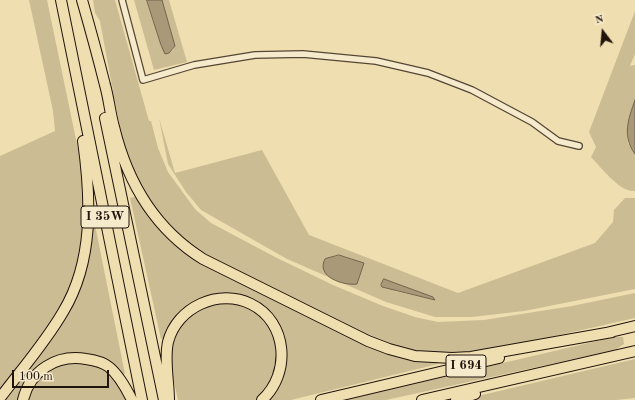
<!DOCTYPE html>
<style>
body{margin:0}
#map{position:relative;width:635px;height:400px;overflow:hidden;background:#efdeaf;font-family:"Old Standard TT",serif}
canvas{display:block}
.north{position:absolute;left:583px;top:12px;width:40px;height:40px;-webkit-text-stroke:3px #f5eacb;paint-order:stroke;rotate:344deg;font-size:11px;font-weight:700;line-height:16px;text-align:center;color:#20140c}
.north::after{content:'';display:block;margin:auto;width:14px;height:18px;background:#20140c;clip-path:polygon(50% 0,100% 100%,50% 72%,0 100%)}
.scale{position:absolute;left:12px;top:370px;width:97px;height:18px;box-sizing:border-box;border:2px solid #20140c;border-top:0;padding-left:5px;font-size:12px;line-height:14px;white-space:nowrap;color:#20140c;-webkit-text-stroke:3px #f5eacb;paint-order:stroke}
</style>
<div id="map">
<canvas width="635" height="400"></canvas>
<div class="north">N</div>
<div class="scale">100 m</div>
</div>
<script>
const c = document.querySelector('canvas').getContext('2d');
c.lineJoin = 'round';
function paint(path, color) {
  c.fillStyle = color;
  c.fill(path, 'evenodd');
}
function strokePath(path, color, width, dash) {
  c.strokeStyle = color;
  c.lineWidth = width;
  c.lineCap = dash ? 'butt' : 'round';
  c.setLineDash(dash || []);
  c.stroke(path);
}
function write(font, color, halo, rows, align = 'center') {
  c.font = font + ' "Old Standard TT",serif';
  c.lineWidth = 3;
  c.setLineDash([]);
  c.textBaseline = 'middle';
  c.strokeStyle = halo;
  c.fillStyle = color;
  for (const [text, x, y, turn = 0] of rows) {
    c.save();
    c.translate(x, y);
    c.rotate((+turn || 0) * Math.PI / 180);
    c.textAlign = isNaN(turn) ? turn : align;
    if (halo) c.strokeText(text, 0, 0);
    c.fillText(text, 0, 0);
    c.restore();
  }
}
const green = new Path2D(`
 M29 0H47L84 178 85 229 73 284 56 317 0 393V156L55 131 53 111Z
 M93 0H115L149 121H151L158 148 168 172 195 209 211 223 275 257 333 285 383 306 415 317 438 322 484 320 572 306 635 293V318L480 353 423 354 381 344 206 257 171 229 143 193 123 145 100 21 95 13Z
 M134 0H147L161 45 167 54 173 50 175 46 162 0H169L187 62 154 70Z
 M635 11V54L630 66 635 65V100L627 132 628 143 635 154V191C620 193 601 167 591 157L596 147 589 132Z
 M159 118 175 173 262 150 309 235 458 293 595 243 613 222 614 210 625 198H635V289L524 311 472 317H435L386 302 287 259 201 210 186 192 168 164ZM334 255 344 256 364 263 357 284ZM384 279 433 297 435 300 395 291Z
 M138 196 169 237 366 344 438 361V364L291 400H265L284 363 266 311 212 296 166 338 161 339 130 198Z
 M91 220H94L125 374 120 376 115 370 61 356 19 400H2L59 324Z
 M227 301C234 303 244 304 250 308 284 329 286 375 257 400H178L170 364V352L179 326 196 309Z
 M614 337H623L624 344 615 350 386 400H345Z
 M635 359V398L616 400H461Z
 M78 361C109 369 112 373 128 400H27L38 378 58 365Z`);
const water = new Path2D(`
 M147 0H162L175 46 169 53 165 54 161 45Z
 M635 100V154C622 136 628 120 635 100Z
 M339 255 364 263 357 284C344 286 315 277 325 259Z
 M384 279 433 297 435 300 382 287 381 285Z`);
const minor = new Path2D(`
 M122 0 143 80 194 65 255 55 303 54 376 61 428 73 472 90 532 122 558 141 579 146`);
const motorway = new Path2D(`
 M61 0 142 400
 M82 0C90 28 98 57 105 85 109 99 110 113 114 127 127 181 155 229 203 259L368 341 389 349 415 356 452 358 471 357 612 332
 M105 118 164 400
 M606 333 635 326
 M0 398C21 370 45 343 63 312 94 261 91 198 83 141
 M23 400C30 371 56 354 86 359 93 360 103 362 109 367 119 375 126 388 132 400
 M169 400C169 382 164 360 168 342 177 307 219 288 251 304 288 322 291 374 262 400
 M321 400 499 358
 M422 400 635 351
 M456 400 475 394`);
const shields = [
 [105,217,48],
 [466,366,40]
];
const shieldNames = [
 ["I 35W",105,217],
 ["I 694",466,366]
];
paint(green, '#ccbc93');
paint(water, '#a99978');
strokePath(water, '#72644d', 1);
strokePath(minor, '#544635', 8);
strokePath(motorway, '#20140c', 12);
strokePath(minor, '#f5eacb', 5.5);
strokePath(motorway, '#efdeaf', 10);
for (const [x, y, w] of shields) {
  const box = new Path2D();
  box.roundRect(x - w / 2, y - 11, w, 22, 3);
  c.fillStyle = '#f5eacb';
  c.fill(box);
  strokePath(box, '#20140c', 1);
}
write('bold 13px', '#20140c', null, shieldNames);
</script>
